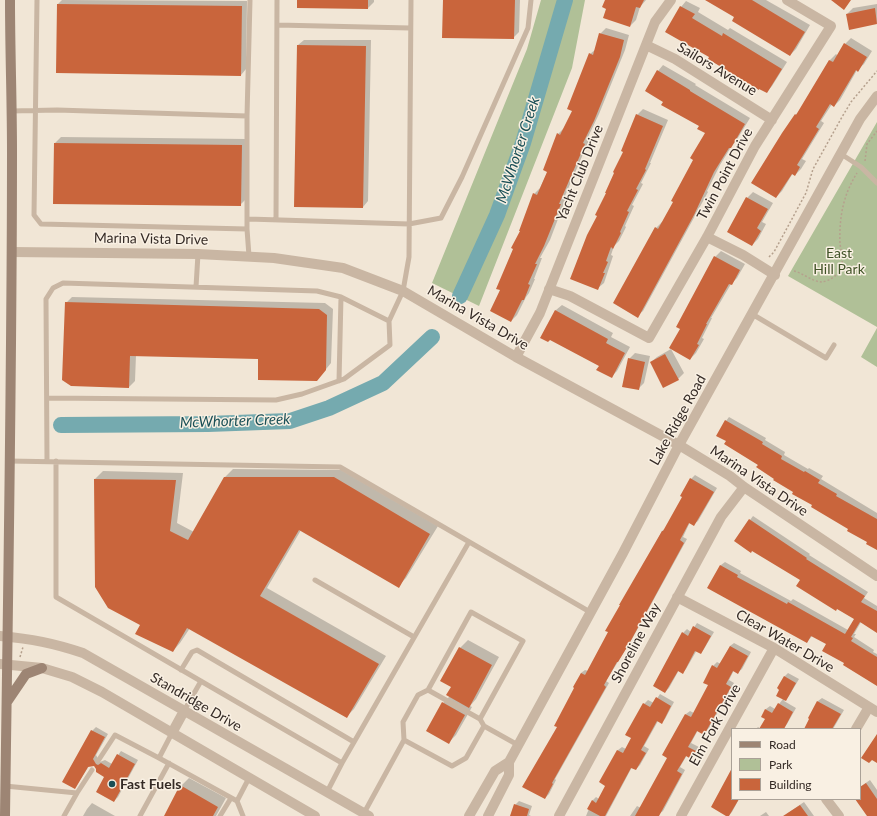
<!DOCTYPE html>
<style>
body{margin:0}
#map{position:relative;width:877px;height:816px;overflow:hidden;background:#f1e6d6;font-family:Lato,sans-serif}
canvas{display:block}
.legend{position:absolute;left:731px;top:728px;width:130px;height:72px;box-sizing:border-box;background:#f9f0e3;border:1px solid #aaa197;margin:0;padding:5px 7px;list-style:none;font-size:12px;color:#342a25}
.legend li{display:flex;align-items:center;gap:8px;height:20px}
.legend b{width:20px;border:1px solid #aaa197}
</style>
<div id="map">
<canvas width="877" height="816"></canvas>
<ul class="legend">
<li><b style="height:5px;background:#9d8574"></b>Road</li>
<li><b style="height:11px;background:#b0c097"></b>Park</li>
<li><b style="height:11px;background:#c9653c"></b>Building</li>
</ul>
</div>
<script>
const c = document.querySelector('canvas').getContext('2d');
c.lineJoin = 'round';
function paint(path, color) {
  c.fillStyle = color;
  c.fill(path, 'evenodd');
}
function strokePath(path, color, width, dash) {
  c.strokeStyle = color;
  c.lineWidth = width;
  c.lineCap = dash ? 'butt' : 'round';
  c.setLineDash(dash || []);
  c.stroke(path);
}
function write(font, color, halo, rows, align = 'center') {
  c.font = font + ' Lato,sans-serif';
  c.lineWidth = 3;
  c.setLineDash([]);
  c.textBaseline = 'middle';
  c.strokeStyle = halo;
  c.fillStyle = color;
  for (const [text, x, y, turn = 0] of rows) {
    c.save();
    c.translate(x, y);
    c.rotate((+turn || 0) * Math.PI / 180);
    c.textAlign = isNaN(turn) ? turn : align;
    if (halo) c.strokeText(text, 0, 0);
    c.fillText(text, 0, 0);
    c.restore();
  }
}
const green = new Path2D(`
 M541 0H585L572 68 479 306 432 283 527 49Z
 M877 122V327L788 276Z
 M877 328V367L861 357Z`);
const shadow = new Path2D(`
 M62 0 247 1 246 69 241 75 58 4Z
 M298 0H374V2L368 8Z
 M444 0H520L519 32 513 38Z
 M606 0H646L640 7 636 20 630 26 608 8Z
 M706 0H766L810 25 796 49 790 55 736 17Z
 M686 1 700 8 698 12 728 30 730 28 787 62 772 86 767 92 710 57 681 7Z
 M877 4V23L850 28 847 14 853 8Z
 M606 28 629 35 625 50 599 114 588 137 590 138 564 198H566L550 240 540 258H542L534 279H535L529 293 526 297 517 315 511 321 501 290 534 194 540 188 548 171 558 134 564 128 573 110 590 54 596 49 600 34Z
 M851 38 872 51 864 64 857 70 840 100 834 106 832 104 821 121 824 123 802 159 806 161 801 169 795 175 793 173 782 191 776 197 795 115 799 112 830 60 836 54 838 56 845 44Z
 M304 40H371L368 201 363 207 298 45Z
 M663 65 696 84 695 85 750 118 736 141 731 147 720 165 707 191 708 192 643 311 637 316 656 228 662 222 663 223 674 202 706 133 658 71Z
 M643 109 668 120 650 163H651L641 183 643 184 632 205 634 206 625 226 626 227 619 241 614 246 611 255 613 256 604 283 598 288V215L624 152 637 115Z
 M61 137 247 139 246 199 240 205 54 203 55 143Z
 M753 192 773 203 762 222 766 224 758 239 752 245 747 198Z
 M721 251 745 264 737 278 731 284 711 318H712L702 338 704 339 696 353 690 359 681 329 715 257Z
 M72 297 325 303 333 309 331 363 322 374 259 358 136 355 135 381 129 387 66 303Z
 M562 305 613 333 611 337 630 347 617 371 611 377 600 365 550 339 542 338 556 310Z
 M671 349 684 373 678 379 651 362 657 357Z
 M635 353 650 356 644 383 638 389 629 359Z
 M729 417 766 438 765 440 785 452 784 455 808 469 809 468 823 476 821 479 877 513V550L868 541 794 492 727 441 726 421Z
 M233 469 343 470 438 526 406 578 398 586 301 530 267 588 386 656 354 709 346 717 190 628 180 643 173 651 96 587 95 479 103 471 183 473 177 523 194 532 224 478Z
 M695 475 717 488 698 521 694 524 690 522 683 537 687 539 632 639 606 681 609 683 555 779 556 780 549 794 545 798 558 727 581 673 585 670 588 671 662 531 666 528 683 497 691 479Z
 M753 516 810 554 809 555 868 592 864 598 877 606V632L861 622 854 634H856L854 637 874 650 873 652 877 654V685L846 663 827 643 813 635 807 642 709 587 721 565 725 562 741 571 740 573 791 601 793 599 848 630 855 619 801 580 750 520Z
 M697 623 714 632 704 649 701 653 697 650 686 669 683 672 679 670 669 688 665 692 683 633 687 629 691 632Z
 M468 640 499 657 476 699 470 706 472 707 456 735 449 742 443 703 450 696 460 648Z
 M734 643 751 652 742 669 738 672 734 670 729 680 734 683 708 730 704 733 698 730 691 743 699 747 691 758 687 755 680 767 685 770 663 811 659 814 653 816H630L637 806 641 808 669 758 664 755 686 714 690 711 694 713 709 685 704 682 713 666 717 662 721 664 730 646Z
 M788 673 799 679 789 696 784 701 796 708 787 724 782 729H756L758 727 761 729 766 719 762 716 766 709 770 706 775 709 783 699 784 677Z
 M660 694 674 702 665 719 662 722 658 721 644 746 649 749 640 765 636 769 632 767 606 816H586L592 801 596 797 599 799 607 785 600 782 618 750 622 747 626 749 633 738 644 704 648 700 654 703Z
 M822 698 844 710 833 729H805L818 701Z
 M96 727 108 734 96 755 100 762 105 760 112 764 121 751 138 760 118 797 114 801 106 776 94 765 89 766 75 788 92 731Z
 M189 778 226 798 216 816H165L181 786Z
 M870 780 877 790V816H869L856 799H860V787Z
 M732 799H739L732 812 728 816Z
 M519 801 532 806 529 815 531 816H511L515 805Z
 M804 802 814 816H785L788 813Z
 M92 803 115 816H83L87 809Z
 M766 812 769 816H760Z`);
const river = new Path2D(`
 M460 296 497 215 523 143 565 0
 M61 425 208 424 290 421 329 408 383 383 432 337`);
const building = new Path2D(`
 M297 0H368V9L297 8Z
 M443 0H515L514 39 442 38Z
 M605 0H644L640 8 636 7 630 27 603 18 606 9 602 7Z
 M705 0H752L805 32 790 56 732 21 734 17Z
 M831 0H851L844 10Z
 M57 4 242 6 241 76 56 73Z
 M680 6 695 14 692 18 722 36 723 33 782 69 767 93 759 89V90L708 59 709 57 665 32Z
 M875 8 877 24 849 30 846 14Z
 M599 33 624 40 620 57 594 121 583 143 585 144 559 204H561L544 246 535 264H537L528 284 530 285 524 300H522L511 322 490 311 500 290 496 289 513 249 511 248 520 231H519L533 193 537 195 547 172 543 170 557 133 560 135 572 111 567 109 589 53 593 55Z
 M844 43 867 57 858 72 856 70 834 107 830 104 816 127 819 129 797 165 800 167 795 176 792 174 776 198 751 183 782 133 795 114 796 115 829 60 833 62Z
 M297 45 366 46 363 208 294 207Z
 M657 70 690 90V91L745 124 731 148H729L714 172 694 215 638 318 613 303 655 227 658 229 673 202 671 201 693 160 690 158 705 133 697 129 699 126 661 105 663 102 645 91Z
 M636 114 663 126 645 169 646 170 636 189 638 190 627 211 629 212 620 232 621 233 613 249 611 247 606 261 608 262 603 273H605L598 290 570 279 587 235 597 216 595 215 606 193H605L614 173 613 172 623 152 621 151Z
 M54 143 242 145 241 206 53 204Z
 M746 197 768 209 757 228 761 231 752 246 727 232Z
 M714 256 740 270 732 285 729 284 706 324H707L697 344 699 345 690 360 669 348 680 329 676 327Z
 M65 302 319 309 327 315 326 370 317 381 258 380V359L130 356 129 388 71 386 62 380Z
 M555 310 608 339 606 343 625 353 612 378 596 370 599 366 550 340 548 342 540 338Z
 M665 354 679 380 663 388 650 362Z
 M628 358 645 362 639 390 622 387Z
 M725 420 763 442 762 444 782 456 781 459 804 472 805 471 820 480 818 483 837 494 836 496 877 519V550L866 544 867 542 847 531 848 529 811 507 812 505 792 494 793 492 773 480 774 479 756 467 758 465 724 444 726 441 716 436Z
 M224 477H334L430 534 399 588 299 530 260 596 379 664 347 718 187 628 173 652 135 634 140 625 108 608 95 587 94 479 176 480 170 531 188 540Z
 M690 478 714 492 694 526 689 523 680 540 684 543 629 644 618 662H617L604 685 606 687 552 783 553 784 545 799 522 787 557 727 554 726 574 688 573 687 581 673 585 675 608 632 605 631 620 605H619L662 531H663L682 497 680 496Z
 M749 519 807 558 806 559 865 596 861 602 877 611V633L860 622 851 637 853 638 851 641 877 657V686L843 665 844 663 822 651 826 644 811 636 807 643 707 588 720 565 738 575 737 577 787 604 788 602 845 634 854 619 837 609 836 611 796 586 800 580 752 551 751 553 734 541Z
 M693 626 711 636 701 654 695 651 683 674 678 671 665 693 653 686 682 632 688 636Z
 M730 646 748 656 738 674 733 671 726 684 731 687 704 735 697 731 688 747 696 751 691 759 686 756 677 771 682 774 659 816H635L667 758 662 755 685 714 691 717 708 685 703 683 712 665 717 668Z
 M459 647 492 665 469 708 446 695 451 687 440 681Z
 M784 676 796 683 786 701 776 696 779 690 777 688Z
 M656 697 671 706 662 724 657 721 641 750 646 753 636 770 631 768 605 816H600L587 809 592 800 596 803 605 786 599 782 617 750 623 753 631 738 625 735 643 703 650 707Z
 M817 701 841 714 832 729H804L809 719 808 718Z
 M442 702 465 715 449 744 426 731Z
 M778 703 793 712 784 729H759L765 719 761 717 765 709 772 713Z
 M91 730 105 737 93 759 96 764 98 765 101 763 109 768 117 754 135 764 114 802 96 792 104 777 96 772V769L94 766 88 767 75 789 62 782Z
 M877 734V763L872 760 869 763 861 758Z
 M732 768V799H739L729 816H726L711 807Z
 M866 783 877 799V816H867L855 799H860V787Z
 M180 785 218 807 213 816H164Z
 M514 804 529 809 527 816H510Z
 M800 805 808 816H783Z`);
const path = new Path2D(`
 M865 161 867 144 877 131
 M769 257 774 252 806 193 813 169 842 117 851 102 877 71
 M794 271C803 273 813 282 822 282 829 281 839 275 841 268 844 260 841 251 840 244 839 218 843 195 857 173
 M20 657 23 647`);
const service = new Path2D(`
 M37 0 34 215 41 224 247 229
 M277 25 410 28
 M11 111 57 110 247 116
 M841 154 861 167 877 183
 M248 219 409 224 441 218 462 177 528 28 531 0
 M276 220 277 0
 M249 256 247 229V116L250 0
 M196 287 198 254
 M752 314 826 358 834 345
 M339 381 341 297
 M47 398 276 400 302 394 344 379 390 345 389 321
 M9 461 340 467 590 612
 M47 461 46 299 53 288 63 283 317 291 341 297 389 321 403 291 409 257 411 0
 M56 461V597L342 763
 M315 580 414 637
 M181 670 192 652 197 650 354 742
 M428 690 480 719 484 726 518 745
 M184 711 201 681
 M480 719 523 641 471 612 428 690 418 695 403 722 404 740 452 766 466 758 484 726
 M159 758 237 801 249 778
 M98 761 115 735 159 758 172 733
 M5 786 77 793 92 770
 M327 792 342 763 469 542
 M237 801 243 816
 M364 813 404 740
 M64 816 77 793
 M140 816 169 763
 M220 816 231 798`);
const minor = new Path2D(`
 M646 45 675 59 772 120
 M707 237 743 255 775 275
 M12 252 198 254 274 258 343 268 403 291 516 357 679 445 730 476 744 487 877 576
 M549 289 570 296 649 338 707 237 755 146 831 26 787 0
 M516 357 540 313 655 22 671 0
 M677 597 774 648 877 712
 M856 729 869 707
 M826 799 839 816
 M559 816 721 517 744 487
 M681 816 774 648`);
const tertiary = new Path2D(`
 M0 636C32 639 53 643 83 653L369 816
 M0 664 42 668 72 677 102 692 315 816
 M172 733 184 711
 M469 816 495 771 509 762 623 553 679 445 860 119 877 96
 M488 816 509 775V762`);
const secondary = new Path2D(`
 M7 702 26 674 42 668
 M5 816C8 595 12 373 12 152 12 101 10 51 10 0`);
const markers = [
 [112,784,4,"#1a4f56"]
];
const streetNames = [
 ["Sailors Avenue",717,69,31],
 ["Yacht Club Drive",580,173,-68],
 ["Twin Point Drive",725,174,-62],
 ["Marina Vista Drive",151,239,1],
 ["Marina Vista Drive",478,318,30],
 ["Lake Ridge Road",678,420,-61],
 ["Marina Vista Drive",759,481,34],
 ["Clear Water Drive",785,641,30],
 ["Shoreline Way",636,643,-62],
 ["Standridge Drive",196,702,30],
 ["Elm Fork Drive",715,725,-61]
];
const parkNames = [
 ["East",839,253],
 ["Hill Park",839,269]
];
const poiNames = [
 ["Fast Fuels",120,784]
];
const waterNames = [
 ["McWhorter Creek",518,150,-72],
 ["McWhorter Creek",235,421,-2]
];
paint(green, '#b0c097');
paint(shadow, '#0003');
strokePath(river, '#75aaaf', 16);
paint(building, '#c9653c');
strokePath(path, '#b5a08d', 1.5, [2, 2]);
strokePath(service, '#c9b6a3', 5);
strokePath(minor, '#c9b6a3', 10);
strokePath(tertiary, '#c9b6a3', 10);
strokePath(secondary, '#9d8574', 10);
for (const [x, y, r, color] of markers) {
  const dot = new Path2D();
  dot.arc(x, y, r, 0, 2 * Math.PI);
  c.fillStyle = color;
  c.fill(dot);
  strokePath(dot, '#f9f0e3', 1.5);
}
write('14px', '#342a25', '#f9f0e3', streetNames);
write('14px', '#415328', '#f9f0e3', parkNames);
write('bold 14px', '#342a25', '#f9f0e3', poiNames, 'left');
write('italic 15px', '#1a4f56', '#f9f0e3', waterNames);
</script>
